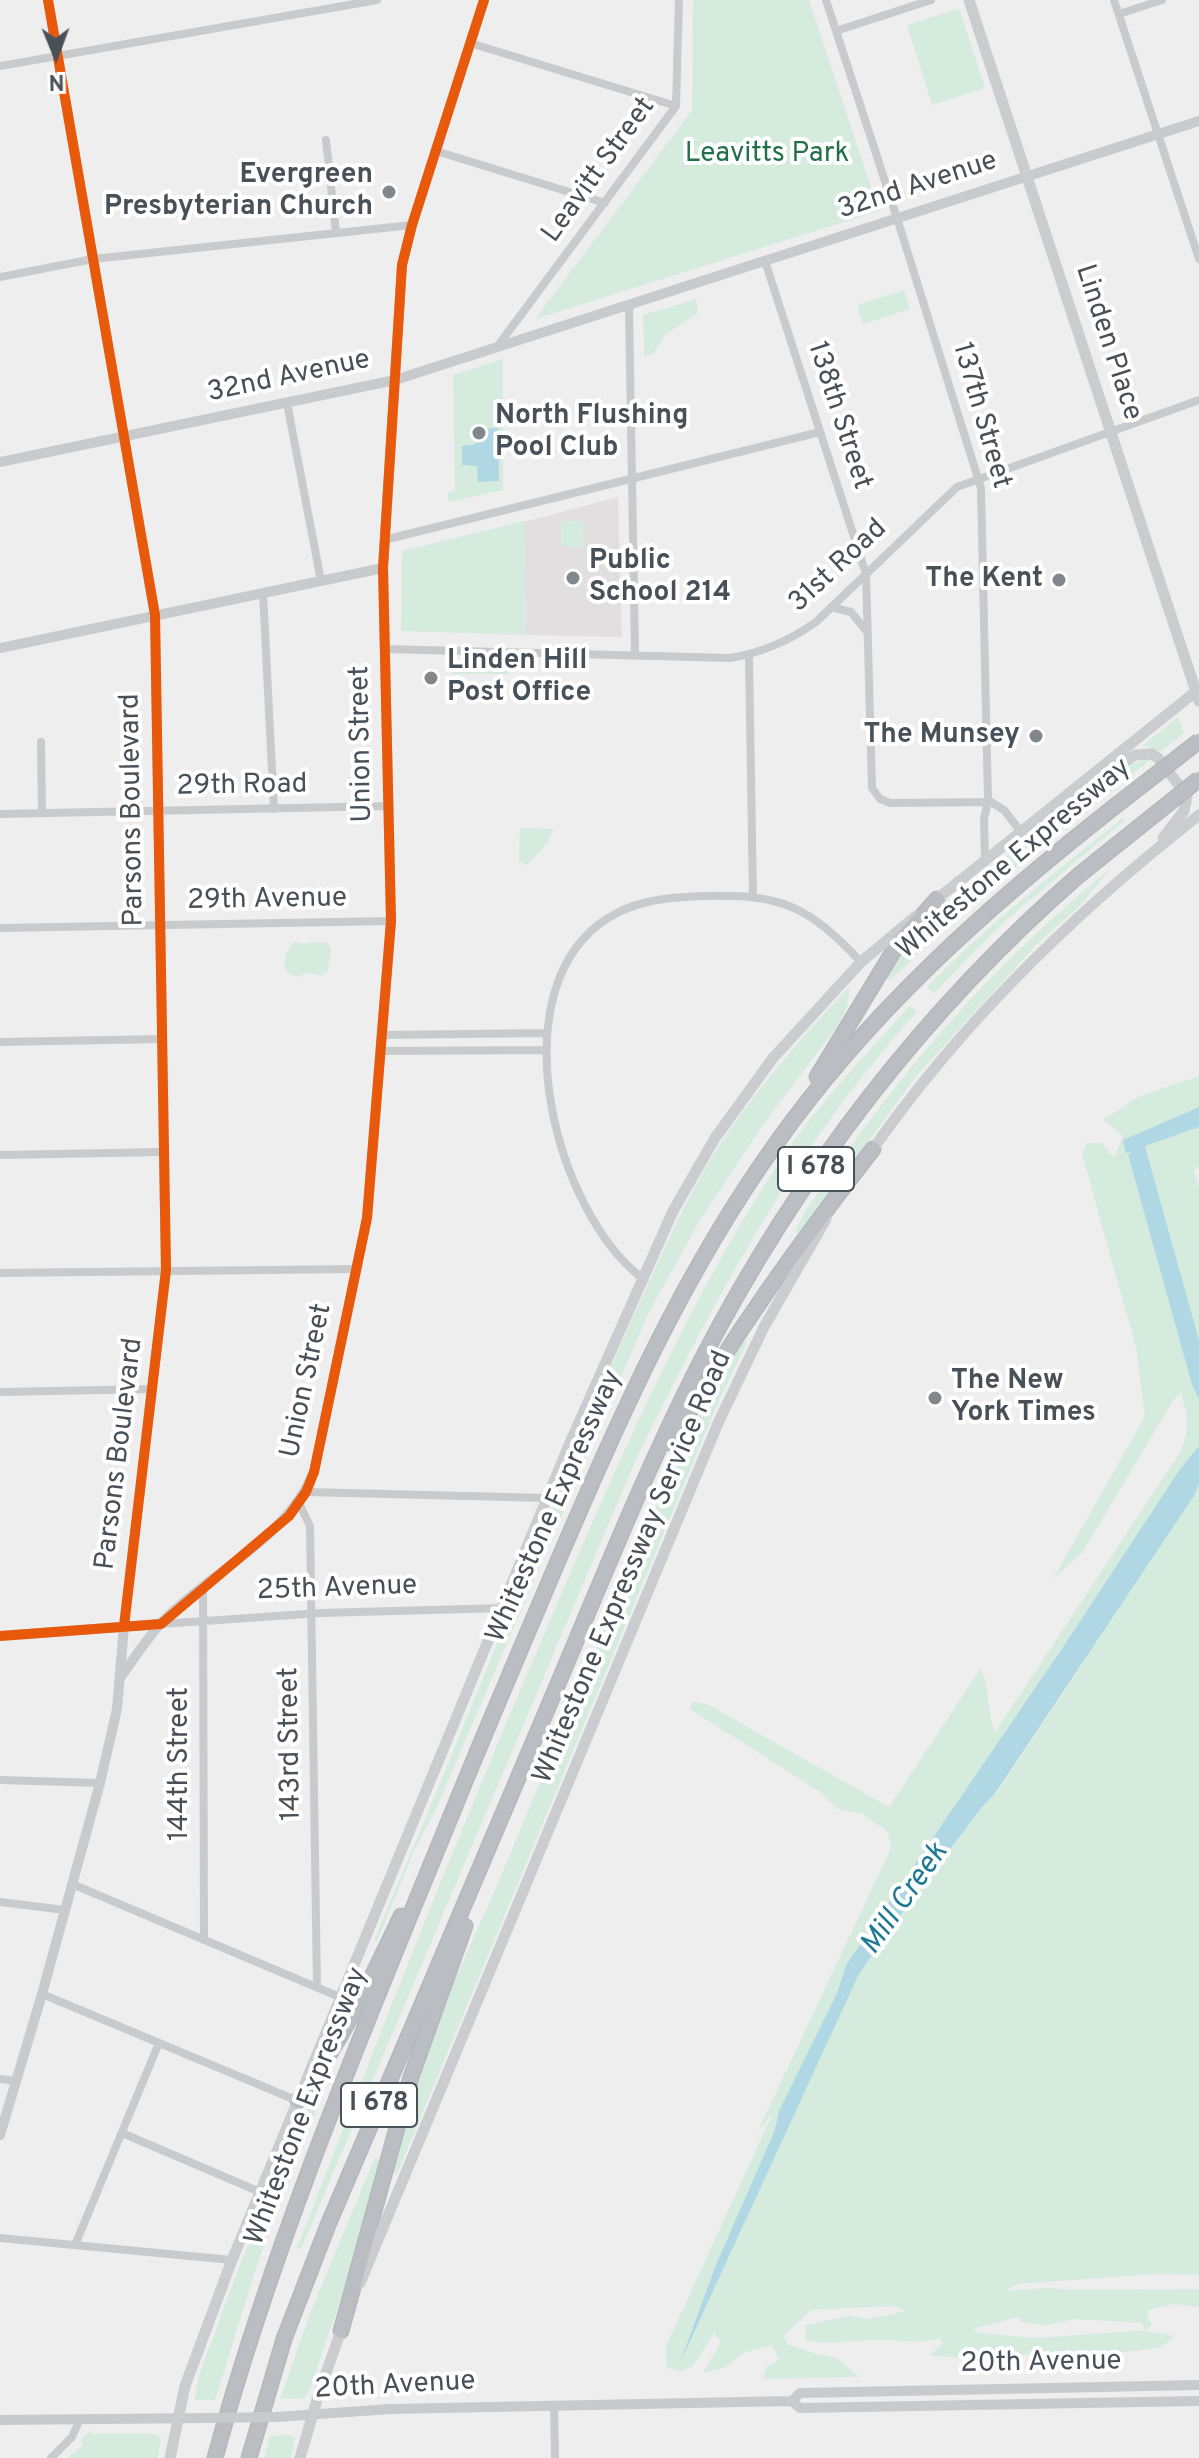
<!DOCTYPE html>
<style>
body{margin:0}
#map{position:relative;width:1199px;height:2458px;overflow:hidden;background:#efeeee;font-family:Overpass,sans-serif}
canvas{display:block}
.north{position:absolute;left:16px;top:16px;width:80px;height:80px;-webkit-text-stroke:6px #fff;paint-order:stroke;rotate:179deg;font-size:22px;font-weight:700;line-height:32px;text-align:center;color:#485058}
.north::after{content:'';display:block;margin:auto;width:28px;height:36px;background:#485058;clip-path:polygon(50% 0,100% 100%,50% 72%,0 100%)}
</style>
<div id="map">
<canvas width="1199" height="2458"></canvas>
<div class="north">N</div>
</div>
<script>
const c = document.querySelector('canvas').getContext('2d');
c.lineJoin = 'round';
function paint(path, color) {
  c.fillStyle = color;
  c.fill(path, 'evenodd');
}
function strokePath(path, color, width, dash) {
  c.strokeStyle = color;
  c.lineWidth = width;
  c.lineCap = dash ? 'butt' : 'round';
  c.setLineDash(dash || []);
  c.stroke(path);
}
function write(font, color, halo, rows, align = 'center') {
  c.font = font + ' Overpass,sans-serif';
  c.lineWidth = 8;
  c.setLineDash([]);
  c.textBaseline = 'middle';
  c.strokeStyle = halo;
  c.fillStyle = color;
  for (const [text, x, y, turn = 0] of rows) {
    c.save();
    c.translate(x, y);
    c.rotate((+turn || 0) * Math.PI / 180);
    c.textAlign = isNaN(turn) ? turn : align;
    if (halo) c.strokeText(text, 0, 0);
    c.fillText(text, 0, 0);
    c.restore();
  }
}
const education = new Path2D(`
 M618 497 622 637 526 635 524 522Z`);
const green = new Path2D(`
 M693 0H809L879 211 535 319 692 110Z
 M959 8 985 88 932 105 907 25Z
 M904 290 910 309 863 324 857 305Z
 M696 299 698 313 665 335 654 353 644 356 643 315Z
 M503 359V490L448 502V493L455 490 453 375Z
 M524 521 526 635 401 631 402 551Z
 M561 521H583L584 547 561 546Z
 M454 666 509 667V674H453Z
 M1178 717 1184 733 1160 752 1143 745Z
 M1146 759 1150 760 987 890 890 980 884 977 900 948 936 909 1129 765Z
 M1123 818 1124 821 1004 922 934 993 927 987C987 925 1055 872 1123 818Z
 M520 828 554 829 548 842 527 865 519 861Z
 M1111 868 1081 905 1039 942 917 1075 803 1231 795 1233C803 1210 824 1186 837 1166 913 1056 1007 952 1111 868Z
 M295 942C307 946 318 940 328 943L331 949 328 971 321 976C317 975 312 973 307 973 300 974 302 978 294 976 277 971 286 948 295 942Z
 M850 986 847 1007 839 1024 762 1126 699 1222 648 1314 436 1809 413 1853 377 1942 374 1940C428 1814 480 1686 531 1559 567 1469 604 1379 645 1291 669 1238 693 1184 726 1135 763 1082 805 1033 850 986Z
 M910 1005 917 1012C797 1143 715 1299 637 1457L301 2249 297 2248C376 2043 456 1839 543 1637 612 1476 680 1315 776 1167 813 1109 864 1057 910 1005Z
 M1199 1076V1107L1123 1140 1133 1150 1128 1156 1192 1385 1199 1399V1446L1180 1469 1063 1647 846 1965 837 1993 776 2120 774 2132 715 2267 684 2354 858 1976 887 1933 982 1807 995 1795 1194 1496 1199 1484V2275L1157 2274 1018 2284 1005 2291 1044 2288 1081 2290 1199 2289V2307L1174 2304 1149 2310 1147 2317 1152 2324 1146 2331 1175 2336 1160 2348 1122 2352 1066 2351 989 2358 930 2356 942 2343 940 2338C916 2345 901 2340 877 2340 853 2340 829 2345 806 2341L805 2325 849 2316 867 2319 907 2311 892 2306 811 2310 784 2336 787 2344 816 2354 836 2358 860 2377 763 2379 767 2366 779 2360 772 2345 743 2353 726 2367 703 2373 721 2342 714 2333 693 2366 680 2372 666 2367V2346L773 2113 757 2133 891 1848 888 1832 862 1814 838 1809 820 1792 690 1709 692 1702 707 1704 889 1807 981 1668C990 1687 987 1712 995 1732L1178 1456C1189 1432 1190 1419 1181 1394L1174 1399 1082 1553 1053 1579 1145 1416 1136 1348 1082 1154 1087 1143H1102L1114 1158 1123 1136 1103 1120 1138 1097ZM1018 2317 1021 2322 1045 2326 1075 2319 1142 2323 1145 2330 1036 2338 978 2333 973 2329Z
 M1199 1127V1166L1194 1170 1199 1189V1340L1145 1146Z
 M743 1341 747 1342 717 1405 397 2174 391 2171 417 2084 455 1979 491 1899 662 1493C683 1447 710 1378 743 1341Z
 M314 2098 320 2101 258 2262 215 2400H195C196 2376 208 2352 216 2330 243 2251 277 2173 314 2098Z
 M375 2157 381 2160 346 2283 310 2389 304 2398 280 2399 311 2311Z
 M89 2432 95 2434H156L161 2438 158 2458H68L83 2445 81 2440Z
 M290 2435 295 2438 291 2458H264L270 2436Z`);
const water = new Path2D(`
 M498 428 499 481 478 482 477 466 462 465V446L476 444V429Z
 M1199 1107V1127L1145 1146 1199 1340V1399L1192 1385 1128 1155 1132 1152 1126 1153 1123 1140Z
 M1199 1446V1484L1194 1496 994 1795 982 1807 887 1933 858 1976 680 2363 715 2267 774 2132 779 2111 837 1993 846 1965 1063 1647 1180 1469Z`);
const minor = new Path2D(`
 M826 0 897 218 981 488 988 801 984 819 985 861
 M1114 0 1199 259
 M1119 14 1162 0
 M836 31 931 0
 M470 43 676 106
 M0 66 377 0
 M326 140 336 232
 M436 151 605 203
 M765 261 866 574 872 788 880 799 890 803 991 802 1004 810 1021 832
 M0 277 93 259 412 225
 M629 306 635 655
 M497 347 676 106 679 0
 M287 403 321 581
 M384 540 820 432
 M263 593 274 809
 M831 607 851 612 868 633
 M385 649 730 658C762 653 789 641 816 622L957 487 1199 400
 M749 655 753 897
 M41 742 42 813
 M0 814 389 806
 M0 928 391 921
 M381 1035 546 1033
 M0 1042 163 1039
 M380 1051 546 1050
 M0 1155 165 1152
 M0 1273 357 1269
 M642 1278C556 1212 501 1001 598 925 630 900 667 897 707 896 783 894 809 907 861 962
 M0 1392 153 1389
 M306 1492 547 1498
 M299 1503 310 1526 317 1987
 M203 1587 204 1940
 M161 1624 321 1613 504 1608
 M0 1780 100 1783
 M72 1884 342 1998
 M0 1902 65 1910
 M42 1994 298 2101
 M0 2079 16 2081
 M122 2133 260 2192
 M0 2238 232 2260
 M75 2245 159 2043
 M554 2405 555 2458
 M51 2458 72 2437 80 2419`);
const tertiary = new Path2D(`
 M0 462 395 380 1199 121
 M0 648 383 568
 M0 1636 161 1624
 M120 1678C133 1660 146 1640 161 1623 211 1571 285 1541 314 1472L367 1218 391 921 383 568 402 265 412 225 484 0
 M0 2135 42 1994 100 1783 117 1709 124 1626 166 1270 155 615 48 0
 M792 2401 800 2408 1199 2401
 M277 2417 390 2409 792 2401 800 2393 1199 2385
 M0 2420 207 2418`);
const secondary = new Path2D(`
 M969 0 1199 701
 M1079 792 1135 755 1152 754 1159 759 1187 796 1184 811 1163 838
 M932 903 1199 689
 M869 1155C959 1024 1074 913 1199 815
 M360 2283 719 1421 764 1327 826 1219
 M170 2458 185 2386 232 2260 569 1445 673 1211 715 1138 773 1058 861 962 916 916
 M300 2458 319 2393 343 2325`);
const motorway = new Path2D(`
 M817 1077 899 942 937 899
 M671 1443C730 1339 799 1244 873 1149
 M298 2101C340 2044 371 1980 401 1916
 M341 2331 411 2077 465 1926
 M215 2458C276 2233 369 2017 457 1801 490 1720 524 1641 558 1561 619 1418 684 1272 775 1145 869 1012 987 907 1114 807
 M249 2458 284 2339 328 2225C402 2052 475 1879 549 1705 598 1590 644 1473 701 1361 797 1176 922 1012 1079 875`);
const tertiaryBridge = new Path2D(`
 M207 2418 277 2417`);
const motorwayBridge = new Path2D(`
 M1114 807 1199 741
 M1079 875 1199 779`);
const cycleway = new Path2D(`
 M48 0 155 615 166 1270 124 1626
 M0 1636 161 1624 289 1516 306 1492 314 1472 367 1218 391 921 383 568 402 265 412 225 484 0`);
const markers = [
 [389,192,8,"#82878c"],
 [479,433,8,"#82878c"],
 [573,578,8,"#82878c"],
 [1059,580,8,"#82878c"],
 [431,678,8,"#82878c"],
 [1036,736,8,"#82878c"],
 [935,1398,8,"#82878c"]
];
const shields = [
 [816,1169,76],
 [379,2105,76]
];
const shieldNames = [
 ["I 678",816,1169],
 ["I 678",379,2105]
];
const parkNames = [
 ["Leavitts Park",767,155]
];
const streetNames = [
 ["Leavitt Street",600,171,-54],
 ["32nd Avenue",918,187,-18],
 ["Linden Place",1107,343,72],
 ["32nd Avenue",289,378,-12],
 ["138th Street",838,416,72],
 ["137th Street",980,416,74],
 ["31st Road",839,567,-43],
 ["Union Street",363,744,-91],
 ["29th Road",242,787,-1],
 ["Parsons Boulevard",134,810,-91],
 ["Whitestone Expressway",1015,860,-40],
 ["29th Avenue",267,901,-1],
 ["Union Street",308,1381,-78],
 ["Parsons Boulevard",121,1454,-83],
 ["Whitestone Expressway",556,1507,-66],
 ["Whitestone Expressway Service Road",634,1568,-67],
 ["25th Avenue",337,1590,-2],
 ["143rd Street",292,1744,-91],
 ["144th Street",181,1764,-90],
 ["Whitestone Expressway",308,2107,-69],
 ["20th Avenue",1041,2364,-1],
 ["20th Avenue",395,2387,-3]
];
const poiNames = [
 ["Evergreen",373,176,"right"],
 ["Presbyterian Church",373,208,"right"],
 ["North Flushing",495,417],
 ["Pool Club",495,449],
 ["Public",589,562],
 ["School 214",589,594],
 ["The Kent",1043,580,"right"],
 ["Linden Hill",447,662],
 ["Post Office",447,694],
 ["The Munsey",1020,736,"right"],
 ["The New",951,1382],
 ["York Times",951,1414]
];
const waterNames = [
 ["Mill Creek",906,1900,-55]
];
paint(education, '#e1dfdf');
paint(green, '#d5ebde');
paint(water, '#afd8e4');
strokePath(motorway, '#b4b8bc', 17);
strokePath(minor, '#c9cacc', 8);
strokePath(tertiary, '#c9cacc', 10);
strokePath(secondary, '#cacccf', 11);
strokePath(motorway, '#babec3', 14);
strokePath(motorwayBridge, '#b4b8bc', 17, []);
strokePath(tertiaryBridge, '#c9cacc', 10);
strokePath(motorwayBridge, '#babec3', 14);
strokePath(cycleway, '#e8590c', 10);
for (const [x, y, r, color] of markers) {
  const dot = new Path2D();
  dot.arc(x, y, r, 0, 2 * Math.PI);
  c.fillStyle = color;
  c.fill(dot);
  strokePath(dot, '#fff', 3);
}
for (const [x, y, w] of shields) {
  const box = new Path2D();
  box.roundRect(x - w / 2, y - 22, w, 44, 6);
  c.fillStyle = '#fff';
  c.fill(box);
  strokePath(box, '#485058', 2);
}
write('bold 26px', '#485058', null, shieldNames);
write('28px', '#22704b', '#fff', parkNames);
write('28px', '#485058', '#fff', streetNames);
write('bold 28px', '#485058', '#fff', poiNames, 'left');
write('italic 30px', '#1e7995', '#fff', waterNames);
</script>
